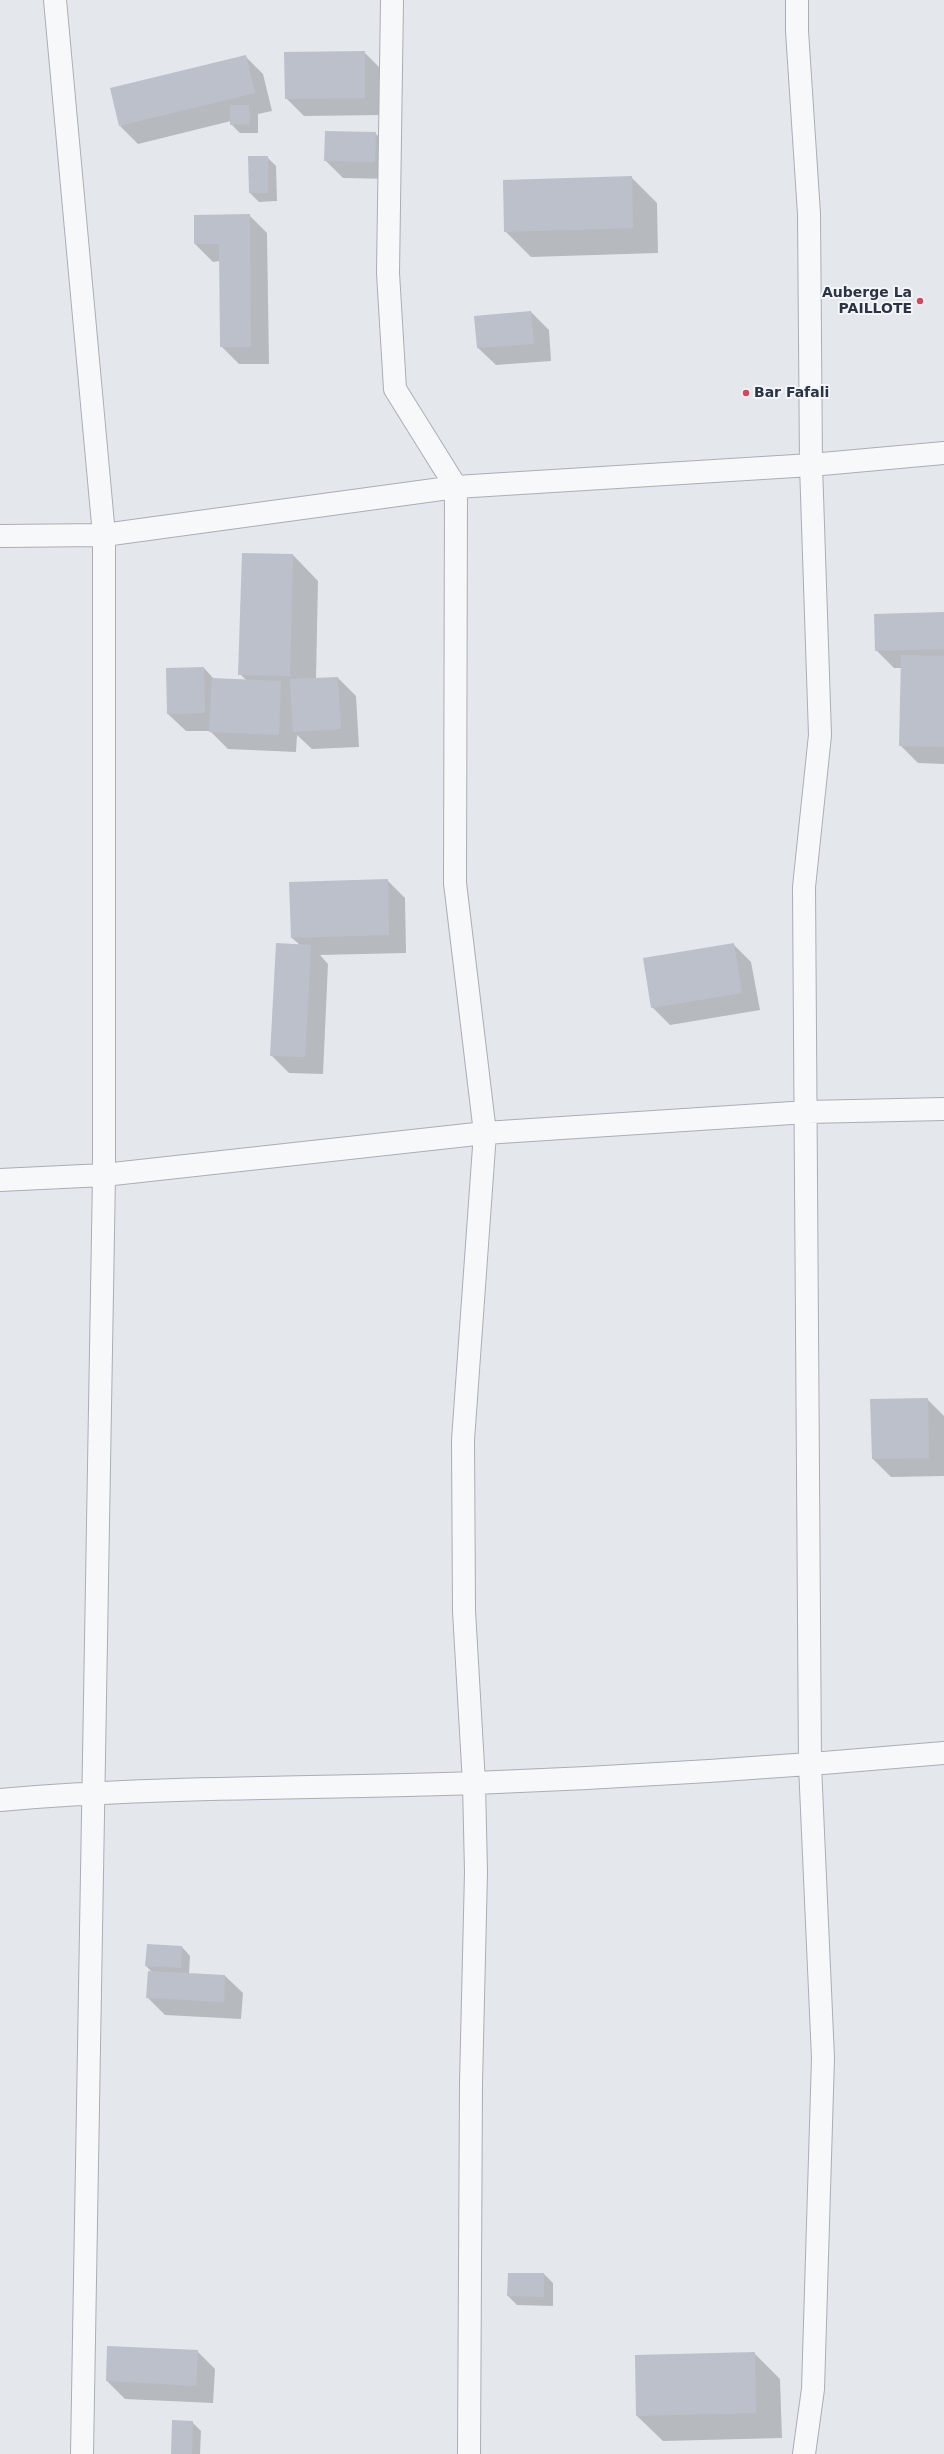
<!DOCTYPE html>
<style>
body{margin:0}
canvas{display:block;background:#e4e7ec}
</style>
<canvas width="944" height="2454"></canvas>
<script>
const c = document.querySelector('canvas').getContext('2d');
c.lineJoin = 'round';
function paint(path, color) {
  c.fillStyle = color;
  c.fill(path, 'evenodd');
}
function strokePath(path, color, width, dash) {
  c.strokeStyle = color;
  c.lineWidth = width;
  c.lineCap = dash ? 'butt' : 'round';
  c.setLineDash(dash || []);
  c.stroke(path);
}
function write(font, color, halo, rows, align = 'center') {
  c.font = font + ' "DejaVu Sans",sans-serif';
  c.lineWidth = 4;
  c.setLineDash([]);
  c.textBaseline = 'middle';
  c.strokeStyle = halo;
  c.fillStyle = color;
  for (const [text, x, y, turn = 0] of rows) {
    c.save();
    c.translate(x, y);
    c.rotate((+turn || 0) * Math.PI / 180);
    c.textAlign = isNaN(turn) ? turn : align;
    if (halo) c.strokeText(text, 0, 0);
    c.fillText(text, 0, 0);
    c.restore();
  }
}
const shadow = new Path2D(`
 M364 52 382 70V115L304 116 286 98Z
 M245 56 263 74 272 111 258 114V133H240L231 124V121L138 144 120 126Z
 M375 133 393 151V179L343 178 325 160Z
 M267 157 276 166 277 201 259 202 250 193Z
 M631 177 657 203 658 253 531 257 505 231Z
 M249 215 267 233 269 364H239L221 346 220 261 213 262 195 244Z
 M531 312 549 330 551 361 496 365 478 348Z
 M293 555 318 581 316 679 338 678 356 696 359 747 312 749 297 735 296 752 228 749 210 731H186L168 714 204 668 214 679 246 680 240 674Z
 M944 613V764L918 763 900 745 902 668H894L876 650Z
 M387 880 405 898 406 953 320 955 328 964 323 1074 289 1073 271 1055 300 945 292 938Z
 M733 944 751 962 760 1010 670 1025 652 1007Z
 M927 1399 944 1416V1476L891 1477 873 1459 872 1400Z
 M182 1947 190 1956 189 1974 225 1976 243 1993 241 2019 165 2015 147 1997 152 1972 146 1966Z
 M544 2274 553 2283V2306L517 2305 508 2296Z
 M197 2351 215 2369 213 2403 125 2399 107 2381Z
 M754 2353 780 2379 782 2438 663 2441 637 2416Z
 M192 2422 201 2431 200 2454H172Z`);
const building = new Path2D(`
 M365 51V98L285 99 284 52Z
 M246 55 255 93 119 126 110 88Z
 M230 105H249L250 124 230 125Z
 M325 131 376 132 375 162 324 161Z
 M248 156H268V193H249Z
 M632 176 633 228 504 232 503 180Z
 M250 214 251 347H220L219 244H194V215Z
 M531 311 534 344 477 348 474 316Z
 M242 553 293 554 290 676 238 675Z
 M944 612V649L875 651 874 614Z
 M901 655 944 656V747L899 746Z
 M204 667 205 713 167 714 166 668Z
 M338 677 341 729 293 732 290 679Z
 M212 678 281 681 279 735 209 732Z
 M388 879 389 935 291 938 289 882Z
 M276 943 311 945 305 1057 270 1056Z
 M734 943 742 993 651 1008 643 958Z
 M928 1398 929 1458 872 1459 870 1399Z
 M147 1944 182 1946 181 1968 145 1966Z
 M148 1971 225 1975 224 2002 146 1998Z
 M508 2273H544V2297L507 2296Z
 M107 2346 198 2350 196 2386 106 2381Z
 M755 2352 756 2413 636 2416 635 2355Z
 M172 2420 193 2421 192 2454H171Z`);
const minor = new Path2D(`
 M55 0 104 535V1175L82 2454
 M392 0 388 273 395 389 456 487 455 883 485 1133 463 1440 464 1611 474 1783 476 1872 471 2083 469 2454
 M797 0V31L809 214 811 465 820 735 804 887 810 1765 823 2058 813 2389 804 2454
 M0 536 104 535 456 487 811 465 944 453
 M0 1180 104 1175 485 1133 807 1112 944 1109
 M0 1800C158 1786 316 1789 475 1783 631 1777 788 1767 944 1753`);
const markers = [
 [920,301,4,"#d1495b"],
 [746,393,4,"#d1495b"]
];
const poiNames = [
 ["Auberge La",912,293],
 ["PAILLOTE",912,309],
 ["Bar Fafali",754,393,"left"]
];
paint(shadow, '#0003');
paint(building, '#bbc0ca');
strokePath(minor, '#a9aeb7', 24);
strokePath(minor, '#f7f8fa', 22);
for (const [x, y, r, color] of markers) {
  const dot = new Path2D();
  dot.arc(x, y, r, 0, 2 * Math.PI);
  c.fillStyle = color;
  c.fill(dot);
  strokePath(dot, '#f4f6f9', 1.5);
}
write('bold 14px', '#2b3445', '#f4f6f9', poiNames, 'right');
</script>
